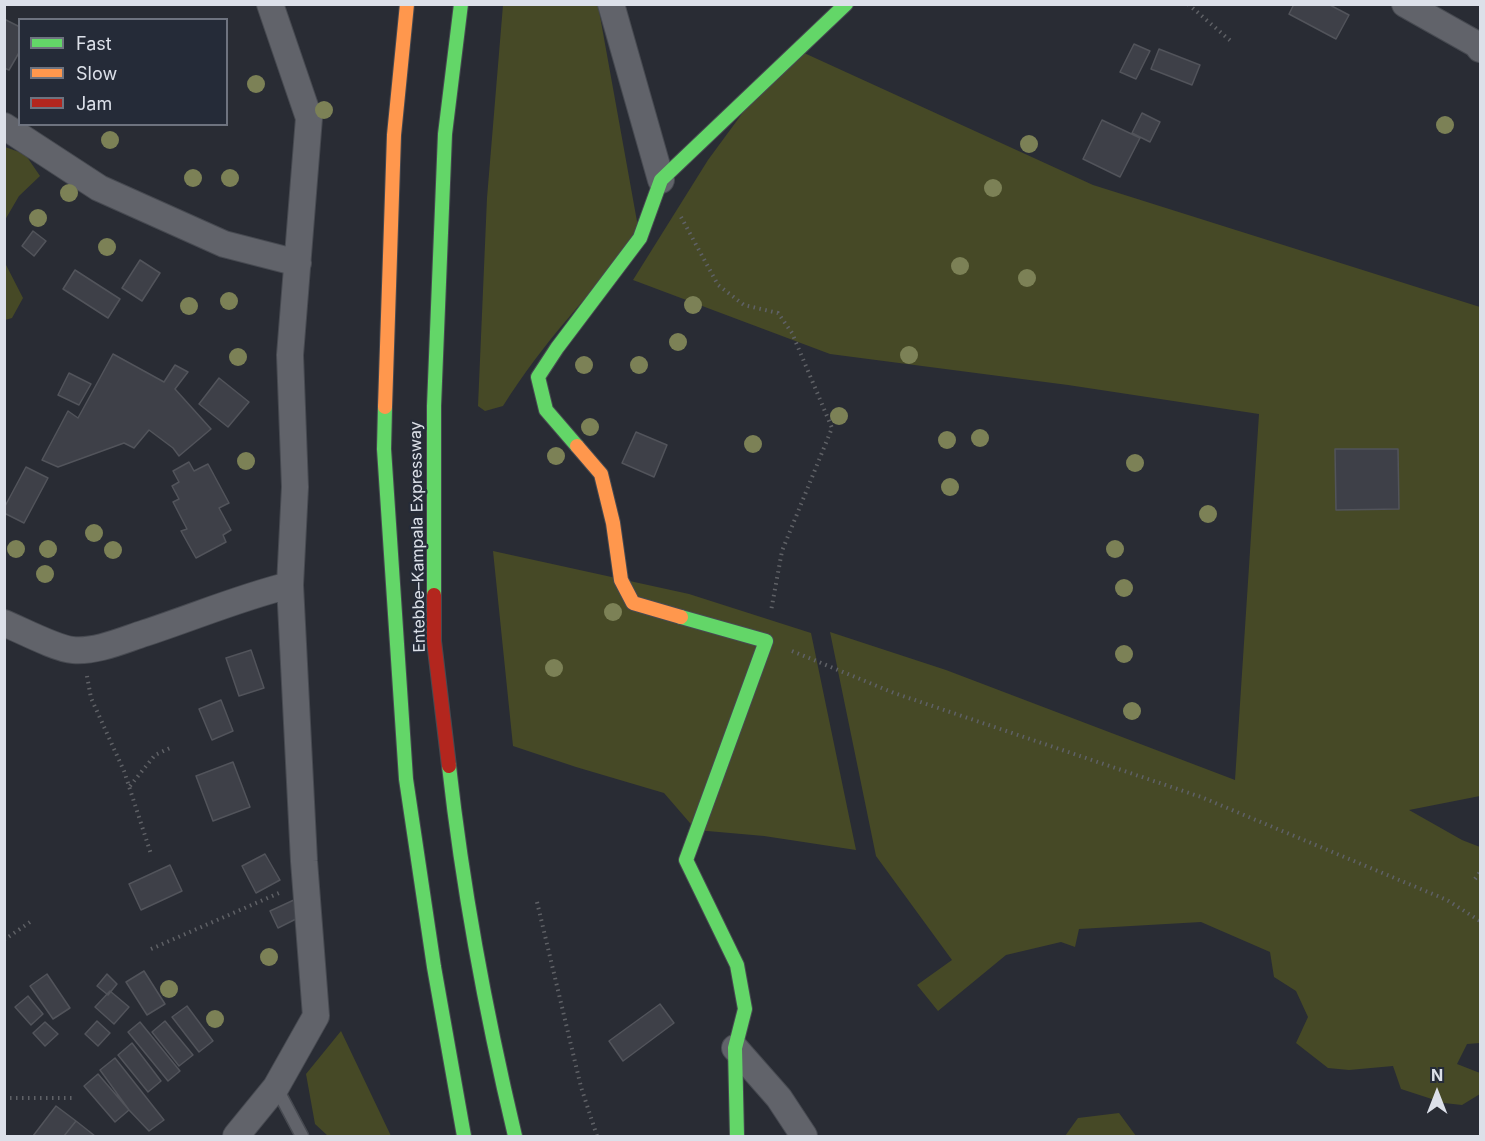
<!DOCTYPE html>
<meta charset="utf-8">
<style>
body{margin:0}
#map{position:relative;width:1485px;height:1141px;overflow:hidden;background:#292c34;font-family:Inter,sans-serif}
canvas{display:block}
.frame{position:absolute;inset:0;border:6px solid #dce0e9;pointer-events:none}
.legend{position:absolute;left:18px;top:18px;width:210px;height:108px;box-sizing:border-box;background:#252b38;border:2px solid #6e737f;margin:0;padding:8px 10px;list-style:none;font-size:18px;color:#dce0e9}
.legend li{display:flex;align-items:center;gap:12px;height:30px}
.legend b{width:30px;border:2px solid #6e737f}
.north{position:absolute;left:1407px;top:1063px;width:60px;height:60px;-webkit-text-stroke:4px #252b38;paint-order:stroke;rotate:0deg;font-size:16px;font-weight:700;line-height:24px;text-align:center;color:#dce0e9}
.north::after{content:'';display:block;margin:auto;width:21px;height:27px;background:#dce0e9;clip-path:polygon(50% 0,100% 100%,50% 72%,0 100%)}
</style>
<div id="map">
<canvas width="1485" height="1141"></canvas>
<div class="frame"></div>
<ul class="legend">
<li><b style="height:8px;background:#63d668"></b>Fast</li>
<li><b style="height:8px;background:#ff974d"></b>Slow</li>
<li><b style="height:8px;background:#b3261e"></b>Jam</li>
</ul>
<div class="north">N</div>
</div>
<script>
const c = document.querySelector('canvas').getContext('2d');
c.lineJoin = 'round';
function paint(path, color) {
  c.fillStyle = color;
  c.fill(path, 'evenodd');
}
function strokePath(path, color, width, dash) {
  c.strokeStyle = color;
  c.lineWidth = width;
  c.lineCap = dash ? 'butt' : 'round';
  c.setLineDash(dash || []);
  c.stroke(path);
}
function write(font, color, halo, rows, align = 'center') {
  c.font = font + ' Inter,sans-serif';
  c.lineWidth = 4.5;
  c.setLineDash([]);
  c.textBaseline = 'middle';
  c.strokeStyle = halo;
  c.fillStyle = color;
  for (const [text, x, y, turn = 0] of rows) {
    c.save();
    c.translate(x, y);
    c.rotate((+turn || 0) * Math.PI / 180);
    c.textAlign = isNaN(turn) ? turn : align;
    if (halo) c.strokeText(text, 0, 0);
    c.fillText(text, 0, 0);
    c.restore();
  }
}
const green = new Path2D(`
 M503 5H598L640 238C591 291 542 344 503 406L485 411 478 406 487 198Z
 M791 47 1093 185 1480 307V796L1409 810 1462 840 1480 847V1043L1467 1044 1457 1064 1480 1073V1094L1462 1105 1444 1103 1401 1089 1393 1066 1349 1070 1328 1068 1296 1043 1308 1017 1296 991 1274 977 1270 952 1201 922 1079 929 1075 947 1061 942 1006 955 938 1011 917 985 952 960 876 856 830 632 946 670 1235 780 1259 414 1068 385 830 354 633 280 708 160Z
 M5 147 25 154 40 176 19 196 5 220Z
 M4 261 23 298 12 318 5 320Z
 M493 551 689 594 811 633 856 850 764 836 696 830 664 793 576 767 513 746Z
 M341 1031 391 1136H328L315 1124 306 1074Z
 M1119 1113 1136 1136H1065L1078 1118Z`);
const building = new Path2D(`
 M1294 4H1328L1349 15 1336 39 1289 14Z
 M4 19 20 27V51L9 70 4 68Z
 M1134 44 1150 51 1136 79 1120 72Z
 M1159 49 1200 65 1192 85 1151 69Z
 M1142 113 1160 122 1150 142 1132 133Z
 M1102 120 1140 138 1120 177 1083 159Z
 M33 231 46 241 34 256 22 246Z
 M140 260 160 273 142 301 122 288Z
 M75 270 120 299 108 318 63 289Z
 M113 354 164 382 175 365 188 372 175 389 211 429 179 456 173 448 149 430 134 448 124 443 58 467 42 460 68 411 78 418Z
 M69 373 91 384 79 405 58 395Z
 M219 378 249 402 228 427 199 404Z
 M636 432 667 445 654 477 622 463Z
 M1335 449H1398L1399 509 1336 510Z
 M189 462 194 471 208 464 229 503 219 508 231 530 223 535 226 542 196 558 181 531 187 529 173 502 179 499 172 486 179 482 173 471Z
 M26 467 48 478 24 523 4 513V508Z
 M251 650 264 688 239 696 226 658Z
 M221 700 233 731 212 740 199 709Z
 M233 762 250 807 213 821 196 776Z
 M265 854 280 880 256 893 242 866Z
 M170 865 182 891 141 910 129 884Z
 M296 899 304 915 278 928 270 911Z
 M144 971 165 1004 147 1015 126 982Z
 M47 974 70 1008 53 1019 30 986Z
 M107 974 117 984 108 995 97 986Z
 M110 991 129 1007 114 1024 95 1007Z
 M28 996 43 1014 31 1025 15 1007Z
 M660 1004 674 1023 623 1061 609 1041Z
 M187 1006 213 1041 199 1052 172 1017Z
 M97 1021 110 1033 98 1046 85 1034Z
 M165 1021 193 1055 179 1066 152 1032Z
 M45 1022 58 1034 45 1046 33 1033Z
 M140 1022 180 1071 168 1081 128 1032Z
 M132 1043 161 1081 148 1092 118 1055Z
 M115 1058 164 1120 149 1131 129 1110 100 1070Z
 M98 1074 129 1110 115 1122 84 1086Z
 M56 1106 76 1121 64 1136H33Z
 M76 1121 95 1136H64Z`);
const path = new Path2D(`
 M1188 4 1233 43
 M681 217 718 285 744 305 778 313 792 333 832 428 782 551 771 611
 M792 651 894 693 1201 797 1447 900 1480 921
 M87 676 91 698 124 771 151 854
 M130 786 155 755 170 748
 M1475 879 1480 872
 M537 902 581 1087 597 1136
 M4 940 33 920
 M151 949 279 893
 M4 1098H75`);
const lane = new Path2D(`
 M276 1087 302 1136`);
const street = new Path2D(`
 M611 4 661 180
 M1405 4 1476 44 1480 49
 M4 126 99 188 224 244 298 263
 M4 623C21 630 57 649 73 650 97 652 123 640 145 633 194 617 241 597 290 585
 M735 1048 779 1098 804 1136
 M236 1136 276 1087 316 1016 304 861 290 585 295 487 290 355 309 118 270 4`);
const fast = new Path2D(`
 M385 407 384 449 406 779 434 967 464 1136
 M577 446 546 410 538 377 557 348 640 238 661 180 846 4
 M434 595V406L445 134 461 4
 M681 617 766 641 686 860 737 965 745 1009 735 1048 737 1136
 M449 766C463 891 486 1014 515 1136`);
const slow = new Path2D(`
 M385 407 394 135 407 4
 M577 446 601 474 613 523 621 580 633 603 681 617`);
const jam = new Path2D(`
 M434 595V641L449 766`);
const trees = [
 [256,84],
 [324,110],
 [1445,125],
 [110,140],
 [1029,144],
 [193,178],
 [230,178],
 [993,188],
 [69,193],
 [38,218],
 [107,247],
 [960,266],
 [1027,278],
 [229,301],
 [693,305],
 [189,306],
 [678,342],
 [909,355],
 [238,357],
 [584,365],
 [639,365],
 [839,416],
 [590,427],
 [980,438],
 [947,440],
 [753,444],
 [556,456],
 [246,461],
 [1135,463],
 [950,487],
 [1208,514],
 [94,533],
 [16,549],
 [48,549],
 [1115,549],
 [113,550],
 [45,574],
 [1124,588],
 [613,612],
 [1124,654],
 [554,668],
 [1132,711],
 [269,957],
 [169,989],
 [215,1019]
];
const streetNames = [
 ["Entebbe–Kampala Expressway",418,537,-91]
];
paint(green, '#464926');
paint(building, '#3e4048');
strokePath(building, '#52545b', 1.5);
strokePath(lane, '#474a51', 15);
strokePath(street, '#474a51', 28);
strokePath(fast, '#474a51', 16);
strokePath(slow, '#474a51', 16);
strokePath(jam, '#474a51', 16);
strokePath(path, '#5f6166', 4, [1.5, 4.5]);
strokePath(lane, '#61636a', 12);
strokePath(street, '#61636a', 26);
strokePath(fast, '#63d668', 14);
strokePath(slow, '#ff974d', 14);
strokePath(jam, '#b3261e', 14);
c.fillStyle = '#7c8156';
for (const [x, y] of trees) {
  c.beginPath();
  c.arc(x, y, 9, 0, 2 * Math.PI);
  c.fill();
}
write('16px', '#dce0e9', '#252b38', streetNames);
</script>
